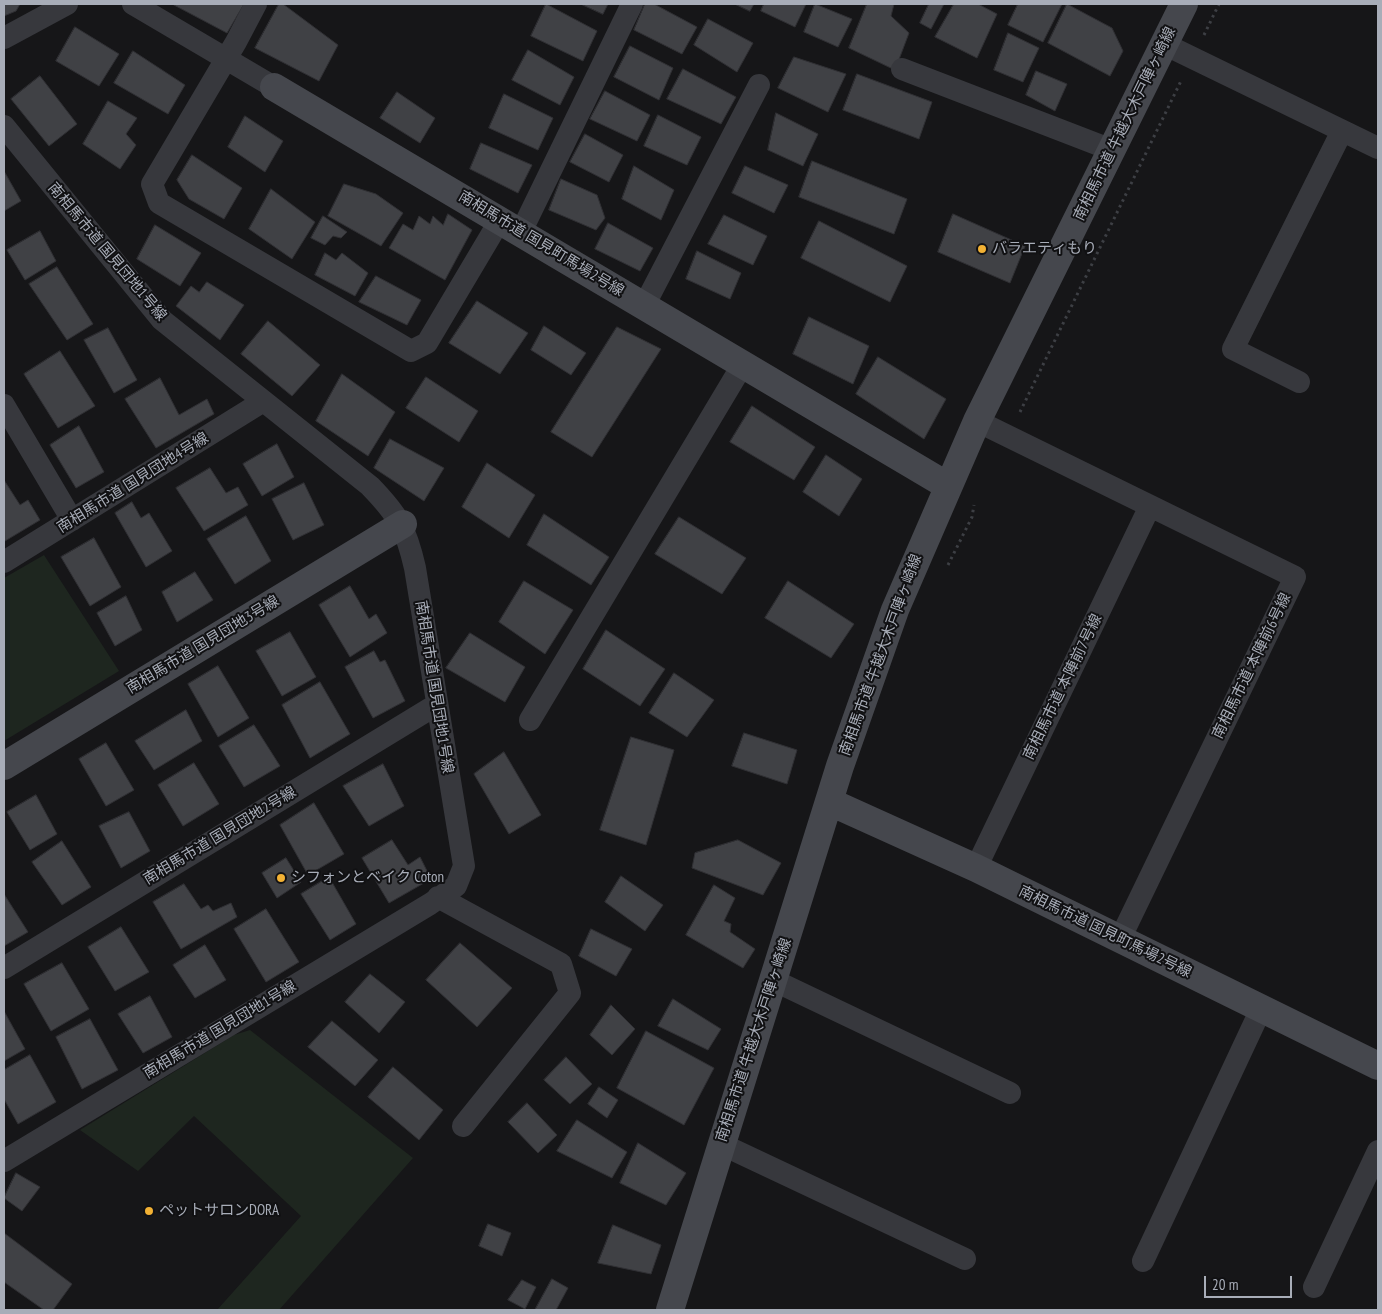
<!DOCTYPE html>
<meta charset="utf-8">
<style>
body{margin:0}
#map{position:relative;width:1382px;height:1314px;overflow:hidden;background:#161618;font-family:"PT Sans Narrow",sans-serif}
canvas{display:block}
.frame{position:absolute;inset:0;border:5px solid #a8adb8;pointer-events:none}
.scale{position:absolute;left:1204px;top:1276px;width:88px;height:22px;box-sizing:border-box;border:2px solid #a8adb8;border-top:0;padding-left:6px;font-size:15px;line-height:18px;white-space:nowrap;color:#a8adb8;-webkit-text-stroke:4px #111113;paint-order:stroke}
</style>
<div id="map">
<canvas width="1382" height="1314"></canvas>
<div class="frame"></div>
<div class="scale">20 m</div>
</div>
<script>
const c = document.querySelector('canvas').getContext('2d');
c.lineJoin = 'round';
function paint(path, color) {
  c.fillStyle = color;
  c.fill(path, 'evenodd');
}
function strokePath(path, color, width, dash) {
  c.strokeStyle = color;
  c.lineWidth = width;
  c.lineCap = dash ? 'butt' : 'round';
  c.setLineDash(dash || []);
  c.stroke(path);
}
function write(font, color, halo, rows, align = 'center') {
  c.font = font + ' "PT Sans Narrow","Noto Sans JP",sans-serif';
  c.lineWidth = 4;
  c.setLineDash([]);
  c.textBaseline = 'middle';
  c.strokeStyle = halo;
  c.fillStyle = color;
  for (const [text, x, y, turn = 0] of rows) {
    c.save();
    c.translate(x, y);
    c.rotate((+turn || 0) * Math.PI / 180);
    c.textAlign = isNaN(turn) ? turn : align;
    if (halo) c.strokeText(text, 0, 0);
    c.fillText(text, 0, 0);
    c.restore();
  }
}
const green = new Path2D(`
 M44 555 119 671 4 741V578Z
 M250 1030 413 1158 279 1310H217L301 1216 194 1116 138 1171 80 1130 234 1035Z`);
const building = new Path2D(`
 M4 4H20L16 11 4 16Z
 M175 4H244L227 33 174 5Z
 M279 4H283L338 45 319 81 255 48Z
 M546 4 597 31 583 61 531 36Z
 M581 4H608L603 14Z
 M645 4H654L697 27 682 54 634 30Z
 M735 4H754L750 11Z
 M764 4H806L795 27 761 11Z
 M815 4 852 19 838 47 804 32Z
 M867 4H894L891 16 909 33 895 70 849 48Z
 M929 4H944L931 29 920 23Z
 M954 4H978L997 14 977 58 935 37Z
 M1018 4H1062L1043 42 1008 25Z
 M1067 4 1112 28 1123 51 1110 76 1048 43Z
 M708 19 753 43 737 72 694 45Z
 M75 27 119 54 99 86 56 61Z
 M1008 33 1039 48 1023 82 994 70Z
 M630 46 673 68 659 100 614 77Z
 M528 50 574 77 560 105 512 80Z
 M133 51 185 85 168 114 114 83Z
 M794 57 846 74 828 112 778 88Z
 M683 69 736 97 721 124 667 99Z
 M1036 71 1067 84 1055 111 1026 95Z
 M857 74 932 102 919 139 843 110Z
 M40 76 77 124 49 146 11 99Z
 M605 91 650 115 637 141 590 119Z
 M397 92 435 118 420 143 380 118Z
 M504 94 553 118 538 150 489 128Z
 M108 101 137 118 126 134 136 145 120 169 83 144Z
 M776 113 818 134 803 166 768 150Z
 M658 115 701 137 687 165 644 146Z
 M245 116 283 141 265 172 228 147Z
 M585 134 623 155 609 182 570 162Z
 M481 143 532 165 518 193 470 169Z
 M192 155 242 188 224 219 189 199 177 180Z
 M812 161 907 199 894 234 799 197Z
 M634 166 674 190 661 220 622 199Z
 M745 166 788 185 774 213 732 193Z
 M4 171 21 201 4 211Z
 M561 179 597 195 605 218 596 230 549 210Z
 M344 184 376 194 403 213 381 246 328 216Z
 M271 189 315 222 292 259 249 229Z
 M448 214 472 230 445 280 389 248 403 224 413 230 419 216 430 224 433 216 443 225Z
 M953 214 1025 246 1010 283 938 252Z
 M724 215 767 236 753 265 708 244Z
 M323 216 347 232 341 238 333 236 325 245 311 238Z
 M819 221 907 266 890 302 801 258Z
 M608 223 653 248 640 271 595 249Z
 M155 225 201 253 180 286 137 259Z
 M40 231 56 261 25 280 7 250Z
 M697 251 741 273 730 299 686 279Z
 M325 253 336 260 342 253 368 273 355 296 315 275Z
 M57 267 93 324 67 340 29 284Z
 M376 276 421 300 407 325 359 302Z
 M207 282 244 305 220 340 176 306 191 286 199 292Z
 M477 301 528 333 500 374 449 343Z
 M809 317 869 346 853 384 793 354Z
 M268 321 320 365 292 396 241 354Z
 M544 326 586 353 571 375 531 350Z
 M617 327 661 349 592 457 551 432Z
 M108 328 137 380 114 393 84 340Z
 M60 351 95 406 58 428 24 374Z
 M878 357 946 399 924 439 856 394Z
 M342 374 395 412 368 456 316 421Z
 M426 377 478 411 459 442 406 408Z
 M160 378 179 415 207 399 214 414 156 448 125 399Z
 M752 406 815 447 794 480 730 442Z
 M79 426 104 472 76 488 50 445Z
 M390 439 444 468 424 501 374 468Z
 M277 444 294 477 262 496 243 464Z
 M826 455 862 479 839 516 803 492Z
 M487 463 535 495 509 538 462 507Z
 M210 468 226 493 238 487 248 505 204 531 176 488Z
 M4 480 20 505 28 500 40 520 5 541Z
 M304 483 324 525 293 540 272 499Z
 M132 502 141 518 149 513 172 551 146 567 115 513Z
 M544 514 609 557 591 585 527 545Z
 M246 516 271 561 235 584 207 539Z
 M679 517 746 558 722 594 655 554Z
 M94 538 121 587 90 606 61 557Z
 M195 572 213 600 177 622 162 592Z
 M524 581 573 610 545 654 499 622Z
 M788 581 854 624 831 658 765 618Z
 M350 586 369 619 376 614 387 633 350 657 319 605Z
 M126 596 142 630 115 646 97 613Z
 M606 630 665 669 640 706 583 669Z
 M290 632 316 677 282 696 256 651Z
 M470 633 525 667 505 702 446 668Z
 M374 651 380 662 385 660 405 701 373 718 345 667Z
 M218 666 249 718 218 737 188 684Z
 M674 673 714 700 687 737 649 713Z
 M320 682 350 734 310 758 282 705Z
 M186 710 202 741 154 770 135 741Z
 M254 725 280 766 244 787 219 746Z
 M744 733 797 750 787 784 732 766Z
 M631 737 674 750 646 845 600 830Z
 M106 743 134 790 106 806 79 759Z
 M504 752 541 815 509 834 474 774Z
 M194 763 219 804 183 826 158 785Z
 M383 764 404 806 369 826 343 786Z
 M36 795 57 834 30 850 7 812Z
 M314 803 344 854 308 875 280 825Z
 M129 812 150 851 121 868 99 826Z
 M392 840 408 865 420 857 431 879 389 903 362 858Z
 M738 840 781 863 763 895 692 868 695 853Z
 M62 841 91 887 62 905 32 862Z
 M286 858 301 882 277 898 262 873Z
 M621 876 663 905 645 931 605 902Z
 M329 877 356 924 330 940 301 894Z
 M184 884 201 909 208 905 213 911 231 903 237 917 181 949 153 902Z
 M714 885 735 898 724 921 731 924 730 932 755 949 743 968 686 935Z
 M4 894 28 932 4 946Z
 M266 909 299 962 266 982 234 929Z
 M121 927 149 972 115 991 88 947Z
 M591 929 632 949 616 976 579 956Z
 M460 943 512 988 477 1027 426 980Z
 M205 945 226 980 195 998 173 965Z
 M62 963 89 1009 51 1031 24 984Z
 M370 974 405 1002 379 1033 345 1002Z
 M150 996 172 1037 143 1053 118 1014Z
 M673 999 721 1029 708 1050 658 1026Z
 M611 1005 635 1029 612 1055 590 1035Z
 M4 1011 25 1049 4 1061Z
 M90 1019 118 1070 82 1089 56 1037Z
 M332 1021 378 1060 355 1086 308 1047Z
 M646 1031 714 1068 684 1125 617 1088Z
 M30 1055 56 1102 18 1124 4 1099V1070Z
 M566 1057 592 1084 570 1104 544 1080Z
 M393 1067 443 1110 419 1140 368 1097Z
 M599 1087 618 1100 607 1118 588 1104Z
 M527 1103 557 1135 538 1153 508 1122Z
 M577 1120 627 1152 612 1178 557 1151Z
 M638 1143 686 1173 666 1205 620 1183Z
 M16 1173 40 1187 22 1211 4 1198Z
 M488 1224 511 1233 502 1256 479 1246Z
 M613 1225 661 1245 651 1274 598 1263Z
 M4 1233 72 1284 53 1310H44L4 1282Z
 M552 1279 568 1288 556 1310H535Z
 M522 1280 536 1287 525 1309 508 1300Z`);
const path = new Path2D(`
 M1204 35 1219 4
 M1020 412 1181 81
 M948 565 972 517 974 505`);
const street = new Path2D(`
 M133 4 274 87
 M256 4 236 42 152 184 159 203 411 351 427 343 500 220
 M4 38 67 4
 M1164 44 1378 148
 M902 69 1112 150
 M4 126 162 320 370 486C398 515 406 528 415 568L464 866 456 886 430 904 4 1161
 M521 232 632 4
 M644 306 759 85
 M1299 382 1233 349 1342 131
 M4 405 72 520
 M977 421 1295 577 1120 939
 M4 562 262 402
 M530 720 743 364
 M976 868 1150 506
 M438 897 561 964 570 993 463 1126
 M4 968 436 705
 M773 980 1010 1093
 M721 1144 965 1259
 M1143 1261 1261 1009
 M1314 1287 1378 1151`);
const secondary = new Path2D(`
 M274 87 948 486
 M4 766 403 524
 M830 802 976 868 1378 1066
 M670 1310 840 766 895 610 977 421 1184 4`);
const markers = [
 [982,249,5,"#f2b134"],
 [281,878,5,"#f2b134"],
 [149,1211,5,"#f2b134"]
];
const streetNames = [
 ["南相馬市道 牛越大木戸陣ヶ崎線",1125,124,-64],
 ["南相馬市道 国見町馬場2号線",541,244,31],
 ["南相馬市道 国見団地1号線",107,252,50],
 ["南相馬市道 国見団地4号線",133,483,-32],
 ["南相馬市道 国見団地3号線",203,645,-31],
 ["南相馬市道 牛越大木戸陣ヶ崎線",881,655,-70],
 ["南相馬市道 本陣前6号線",1252,666,-64],
 ["南相馬市道 国見団地1号線",434,687,81],
 ["南相馬市道 本陣前7号線",1063,687,-64],
 ["南相馬市道 国見団地2号線",220,836,-31],
 ["南相馬市道 国見町馬場2号線",1105,932,26],
 ["南相馬市道 国見団地1号線",220,1030,-31],
 ["南相馬市道 牛越大木戸陣ヶ崎線",754,1040,-72]
];
const poiNames = [
 ["バラエティもり",992,249],
 ["シフォンとベイク Coton",291,878],
 ["ペットサロンDORA",159,1211]
];
paint(green, '#1e261f');
paint(building, '#404145');
strokePath(building, '#303034', 1);
strokePath(path, '#3d3f44', 3, [2.5, 4]);
strokePath(street, '#37383d', 22);
strokePath(secondary, '#45474d', 28);
for (const [x, y, r, color] of markers) {
  const dot = new Path2D();
  dot.arc(x, y, r, 0, 2 * Math.PI);
  c.fillStyle = color;
  c.fill(dot);
  strokePath(dot, '#111113', 2);
}
write('15px', '#a8adb8', '#111113', streetNames);
write('15px', '#a8adb8', '#111113', poiNames, 'left');
</script>
